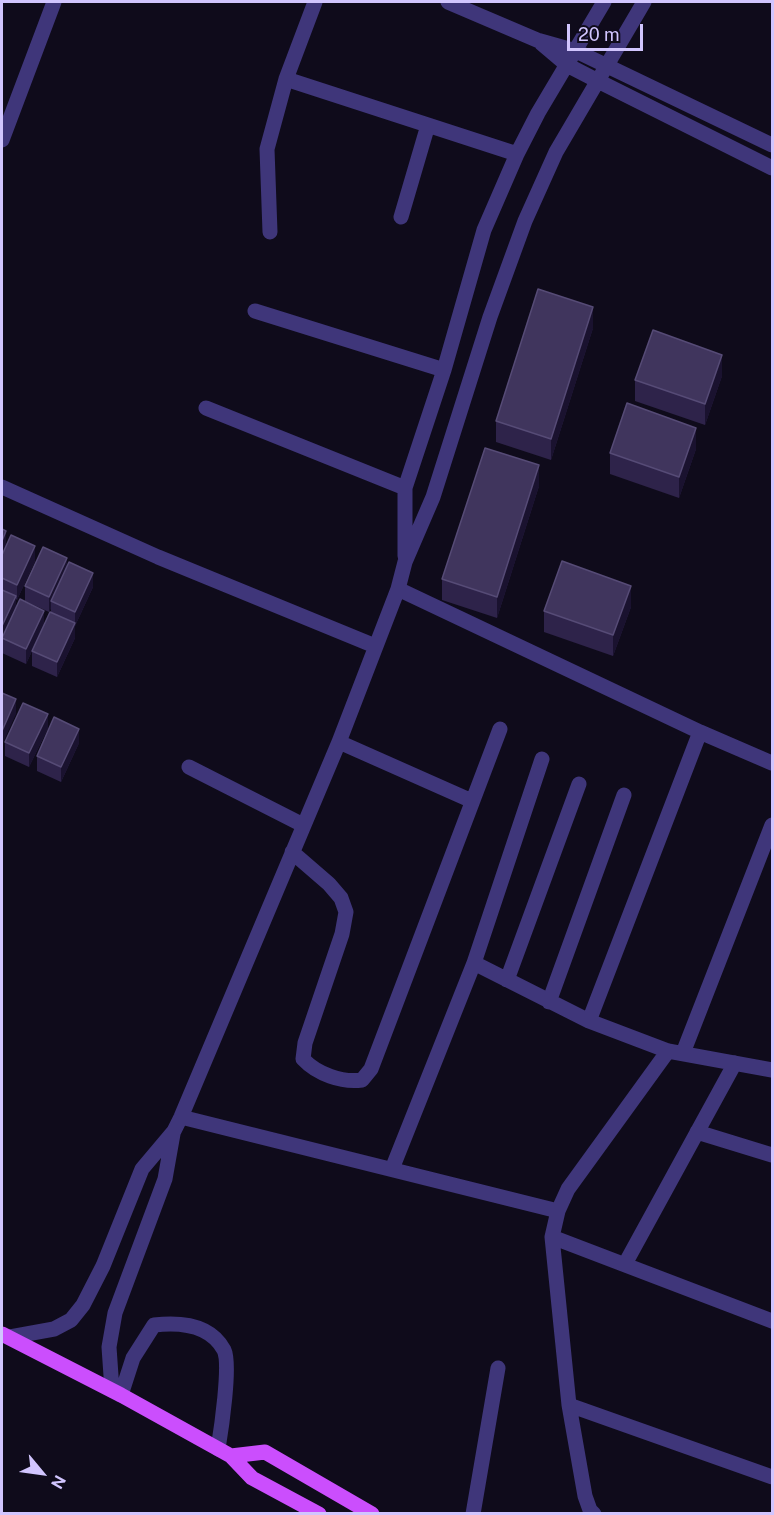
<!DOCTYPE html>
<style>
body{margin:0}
#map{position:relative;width:774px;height:1515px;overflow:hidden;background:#0f0b1b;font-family:"Public Sans",sans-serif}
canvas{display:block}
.frame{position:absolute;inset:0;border:3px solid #d1c5fe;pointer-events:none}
.north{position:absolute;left:12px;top:1443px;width:60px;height:60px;-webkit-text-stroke:4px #0f0b1b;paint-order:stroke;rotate:119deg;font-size:16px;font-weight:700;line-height:24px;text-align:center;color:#d1c5fe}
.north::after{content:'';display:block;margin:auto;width:21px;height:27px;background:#d1c5fe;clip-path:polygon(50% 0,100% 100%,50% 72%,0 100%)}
.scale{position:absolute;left:567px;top:24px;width:76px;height:27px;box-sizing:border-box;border:3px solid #d1c5fe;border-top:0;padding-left:8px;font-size:18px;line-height:21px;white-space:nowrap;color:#d1c5fe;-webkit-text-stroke:4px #0f0b1b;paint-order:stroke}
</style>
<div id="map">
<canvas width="774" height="1515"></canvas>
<div class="frame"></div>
<div class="north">N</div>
<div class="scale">20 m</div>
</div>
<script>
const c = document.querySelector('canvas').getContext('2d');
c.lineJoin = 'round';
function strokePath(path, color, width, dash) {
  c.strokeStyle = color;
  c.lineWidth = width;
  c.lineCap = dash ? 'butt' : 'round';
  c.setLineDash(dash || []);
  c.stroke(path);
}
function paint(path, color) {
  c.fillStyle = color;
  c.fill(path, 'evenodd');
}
const minor = new Path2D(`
 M448 2 537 40 576 51 772 145
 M541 43 567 65 598 81 772 168
 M286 79 517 154
 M2 140 54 2
 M401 217 428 125
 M270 232 267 149 286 79 315 2
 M255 311 444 370
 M206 408 405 488
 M2 487 158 557 375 646
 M405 556V488L444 370 484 230 517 154 538 113 604 2
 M398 589 700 732 772 763
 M339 742 472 801
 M189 767 303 825
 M292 852 329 884 341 898 346 912 342 934 305 1043 303 1059C317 1074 342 1083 362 1080L371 1069 500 729
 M474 963 589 1021 668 1051 772 1070
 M507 980 579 784
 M549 1002 624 795
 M589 1021 700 732
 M683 1053 772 825
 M181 1117 558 1211
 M697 1132 772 1155
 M392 1169 474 963 542 759
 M552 1237 772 1321
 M625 1264 735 1063
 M10 1337 54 1329 71 1320 83 1305 103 1266 142 1169 174 1131 181 1117 339 742 398 589 405 562 433 497 490 317 525 221 556 152 644 2
 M112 1390 109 1347 115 1313 165 1179 173 1134
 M121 1395 133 1358 154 1325C180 1322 210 1324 224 1350 231 1364 221 1431 218 1449
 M569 1405 772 1477
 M473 1514 498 1368
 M594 1514 590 1510 585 1496 569 1405 552 1237 558 1211 568 1189 668 1051`);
const major = new Path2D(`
 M2 1334 121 1395 231 1456 252 1478 319 1514
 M231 1456 265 1452 372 1514`);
const wall = new Path2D(`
 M593 328 551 460 496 442V421Z
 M722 376 705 425 635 401V380Z
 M696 449 679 498 610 474V453Z
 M539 486 497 618 442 600V579Z
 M2 555 35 561 17 600 16 599V609L44 625 51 612V608L49 612 25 601V586L67 566 93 587 75 626V638L57 677 32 666V651L26 664 2 653Z
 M631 607 613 656 544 632V611Z
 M48 728 29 767 5 756V742Z
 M79 743 61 782 37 771V756Z`);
const shadedWall = new Path2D(`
 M593 307V328L551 460V439Z
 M722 355V376L705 425V404Z
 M696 428V449L679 498V477Z
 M539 465V486L497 618V597Z
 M6 531V546L2 555V541Z
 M35 546V561L17 600V585Z
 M67 558V573L51 601V608L49 612V597Z
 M93 573V587L75 626V612Z
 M631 586V607L613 656V635Z
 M16 596V611L2 641V626Z
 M44 611V625L26 664V649Z
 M75 623V638L57 677V662Z
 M16 699V714L2 745V731Z
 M48 714V728L29 767V753Z
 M79 729V743L61 782V767Z`);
const building = new Path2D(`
 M538 289 593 307 551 439 496 421Z
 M653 330 722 355 705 404 635 380Z
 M627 403 696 428 679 477 610 453Z
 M485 448 539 465 497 597 442 579Z
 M2 529 6 531 2 541Z
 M11 535 35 546 17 585 2 578V555Z
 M43 547 67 558 49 597 25 586Z
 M562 561 631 586 613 635 544 611Z
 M69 562 93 573 75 612 51 601Z
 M2 590 16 596 2 626Z
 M20 599 44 611 26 649 2 638Z
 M50 612 75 623 57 662 32 651Z
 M2 693 16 699 2 731Z
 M23 703 48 714 29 753 5 742Z
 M54 717 79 729 61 767 37 756Z`);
strokePath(minor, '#3f367a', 15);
strokePath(major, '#cb4efd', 15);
paint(wall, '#2e234a');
paint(shadedWall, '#1a122f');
paint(building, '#40355d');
strokePath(building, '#564b76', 1.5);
</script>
